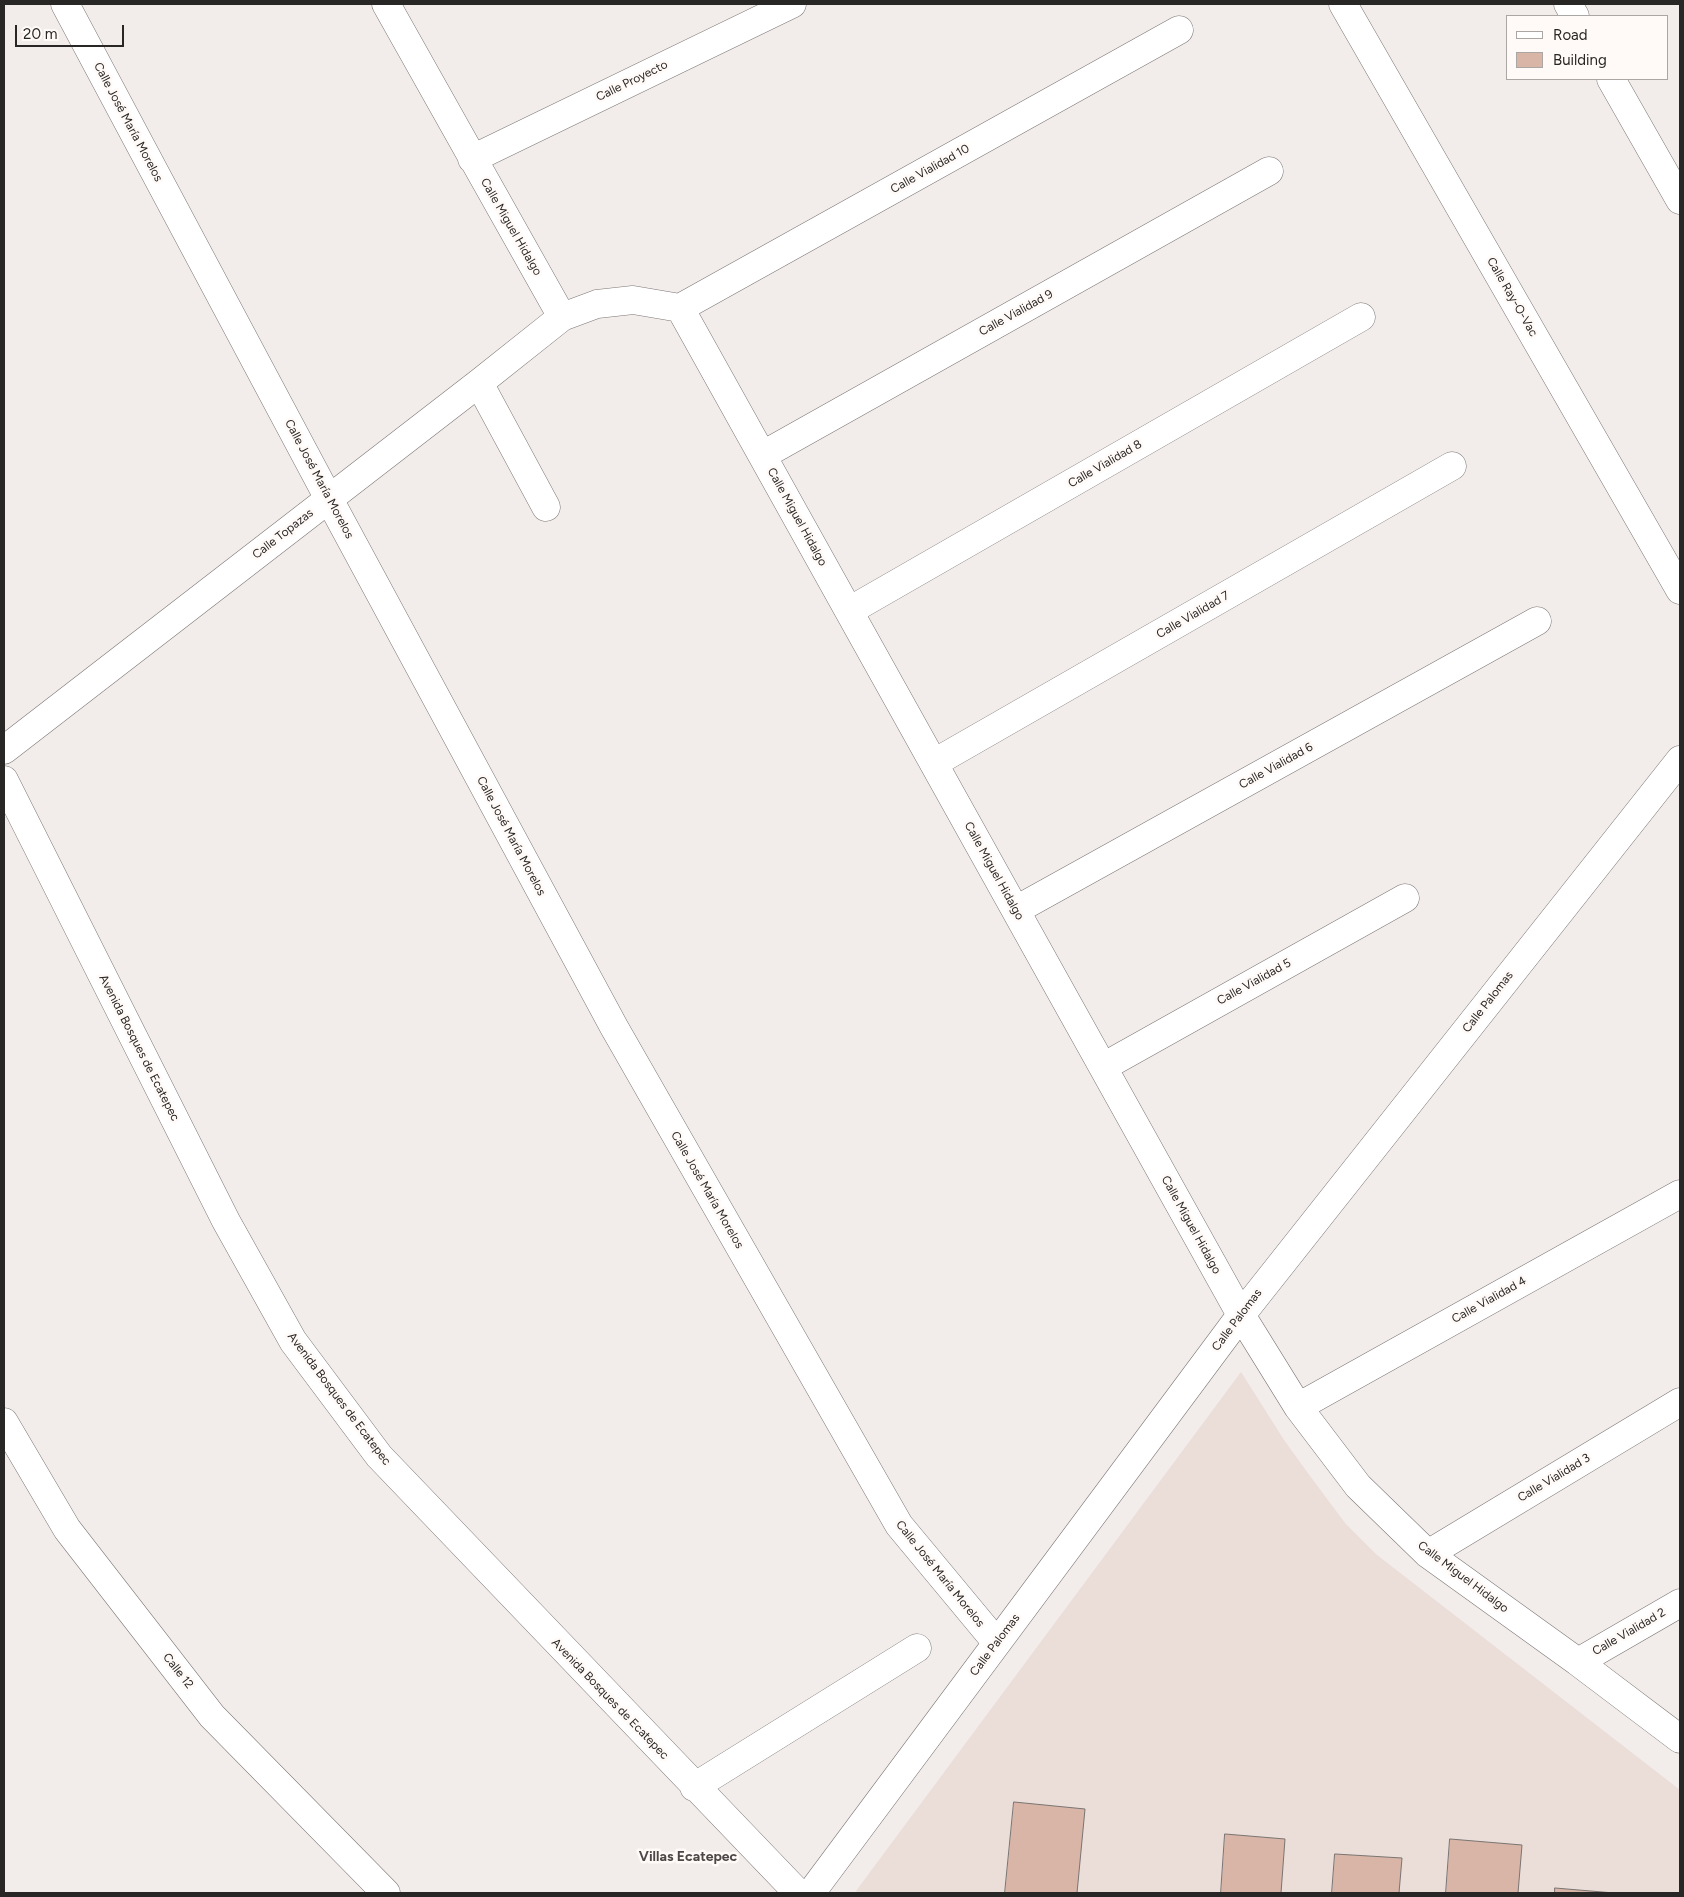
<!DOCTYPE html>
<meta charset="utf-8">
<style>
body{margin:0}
#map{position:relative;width:1684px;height:1897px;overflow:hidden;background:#f2ecea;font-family:Figtree,sans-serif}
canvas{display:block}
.frame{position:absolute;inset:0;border:5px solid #292726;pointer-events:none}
.legend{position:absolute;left:1506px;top:15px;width:162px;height:65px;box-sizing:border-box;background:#fffaf7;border:1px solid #a9a6a3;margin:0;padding:6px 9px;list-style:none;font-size:15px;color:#292726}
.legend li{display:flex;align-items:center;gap:10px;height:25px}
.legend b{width:25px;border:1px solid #a9a6a3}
.scale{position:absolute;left:15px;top:25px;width:109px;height:22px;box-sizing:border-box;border:2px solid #292726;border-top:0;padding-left:6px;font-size:15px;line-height:18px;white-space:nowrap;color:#292726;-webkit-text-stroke:4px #fffaf7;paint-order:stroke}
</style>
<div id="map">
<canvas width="1684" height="1897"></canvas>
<div class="frame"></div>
<ul class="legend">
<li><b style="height:6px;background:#fff"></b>Road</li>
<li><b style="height:14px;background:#d8b5a6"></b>Building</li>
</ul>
<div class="scale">20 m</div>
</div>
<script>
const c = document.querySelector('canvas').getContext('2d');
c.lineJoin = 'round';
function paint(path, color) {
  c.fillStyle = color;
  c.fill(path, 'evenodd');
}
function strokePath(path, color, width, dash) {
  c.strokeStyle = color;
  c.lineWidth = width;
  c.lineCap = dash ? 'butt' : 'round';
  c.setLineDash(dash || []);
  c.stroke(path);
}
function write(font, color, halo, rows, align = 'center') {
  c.font = font + ' Figtree,sans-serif';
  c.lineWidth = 5;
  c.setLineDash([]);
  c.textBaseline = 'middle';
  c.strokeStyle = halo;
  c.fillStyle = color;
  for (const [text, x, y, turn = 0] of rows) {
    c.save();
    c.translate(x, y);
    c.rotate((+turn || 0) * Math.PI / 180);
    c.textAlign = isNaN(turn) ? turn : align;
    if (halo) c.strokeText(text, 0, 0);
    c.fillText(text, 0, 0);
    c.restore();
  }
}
const built = new Path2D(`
 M1241 1372 1284 1440 1307 1472 1345 1523 1377 1555 1680 1790V1893H858L856 1891Z`);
const building = new Path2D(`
 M1014 1802 1085 1809 1077 1893H1005Z
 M1225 1834 1285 1839 1281 1893H1221Z
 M1450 1839 1522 1845 1518 1893H1446Z
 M1335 1854 1402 1858 1399 1893H1332Z
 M1555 1888 1614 1893H1555Z`);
const minor = new Path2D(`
 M65 4 329 499 614 1027 899 1525 997 1643
 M386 4 562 317
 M1343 4 1680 590
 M1568 4 1575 16
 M1611 79 1680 200
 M472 159 792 4
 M680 308 1241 1315 1298 1407 1358 1486 1428 1554 1578 1662 1680 1739
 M680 308 1179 30
 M479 383 546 507
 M763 455 1269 171
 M849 611 1361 317
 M4 750 479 383 562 317 597 304 633 300 680 308
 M934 763 1452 466
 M4 780 226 1221 293 1341 379 1456 798 1893
 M1016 910 1537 621
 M1103 1067 1405 898
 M1298 1407 1680 1194
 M4 1422 67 1529 212 1716 386 1893
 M1428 1554 1680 1402
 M1578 1662 1680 1603
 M694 1787 917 1648
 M811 1893 1241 1315 1680 760`);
const streetNames = [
 ["Calle Proyecto",632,81,-26],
 ["Calle José María Morelos",128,122,62],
 ["Calle Vialidad 10",930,169,-29],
 ["Calle Miguel Hidalgo",511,227,60],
 ["Calle Ray-O-Vac",1512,297,60],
 ["Calle Vialidad 9",1016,313,-29],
 ["Calle Vialidad 8",1105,464,-30],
 ["Calle José María Morelos",319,479,62],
 ["Calle Miguel Hidalgo",797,517,61],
 ["Calle Topazas",283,534,-38],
 ["Calle Vialidad 7",1193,615,-30],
 ["Calle Vialidad 6",1276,766,-29],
 ["Calle José María Morelos",511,836,62],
 ["Calle Miguel Hidalgo",994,871,61],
 ["Calle Vialidad 5",1254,982,-29],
 ["Calle Palomas",1488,1002,-52],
 ["Avenida Bosques de Ecatepec",139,1048,63],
 ["Calle José María Morelos",707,1190,60],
 ["Calle Miguel Hidalgo",1191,1225,61],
 ["Calle Vialidad 4",1489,1300,-29],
 ["Calle Palomas",1237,1320,-53],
 ["Avenida Bosques de Ecatepec",339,1399,53],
 ["Calle Vialidad 3",1554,1478,-31],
 ["Calle José María Morelos",940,1574,51],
 ["Calle Miguel Hidalgo",1463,1577,37],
 ["Calle Vialidad 2",1629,1632,-30],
 ["Calle Palomas",995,1645,-53],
 ["Calle 12",178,1671,52],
 ["Avenida Bosques de Ecatepec",610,1699,46]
];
const neighbourhoodNames = [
 ["Villas Ecatepec",688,1857]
];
paint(built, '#ebddd8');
paint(building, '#d8b5a6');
strokePath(building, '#7a7573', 1);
strokePath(minor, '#7c7775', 29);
strokePath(minor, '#fff', 28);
write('12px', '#292726', '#fffaf7', streetNames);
write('bold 14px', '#4d4847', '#fffaf7', neighbourhoodNames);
</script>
